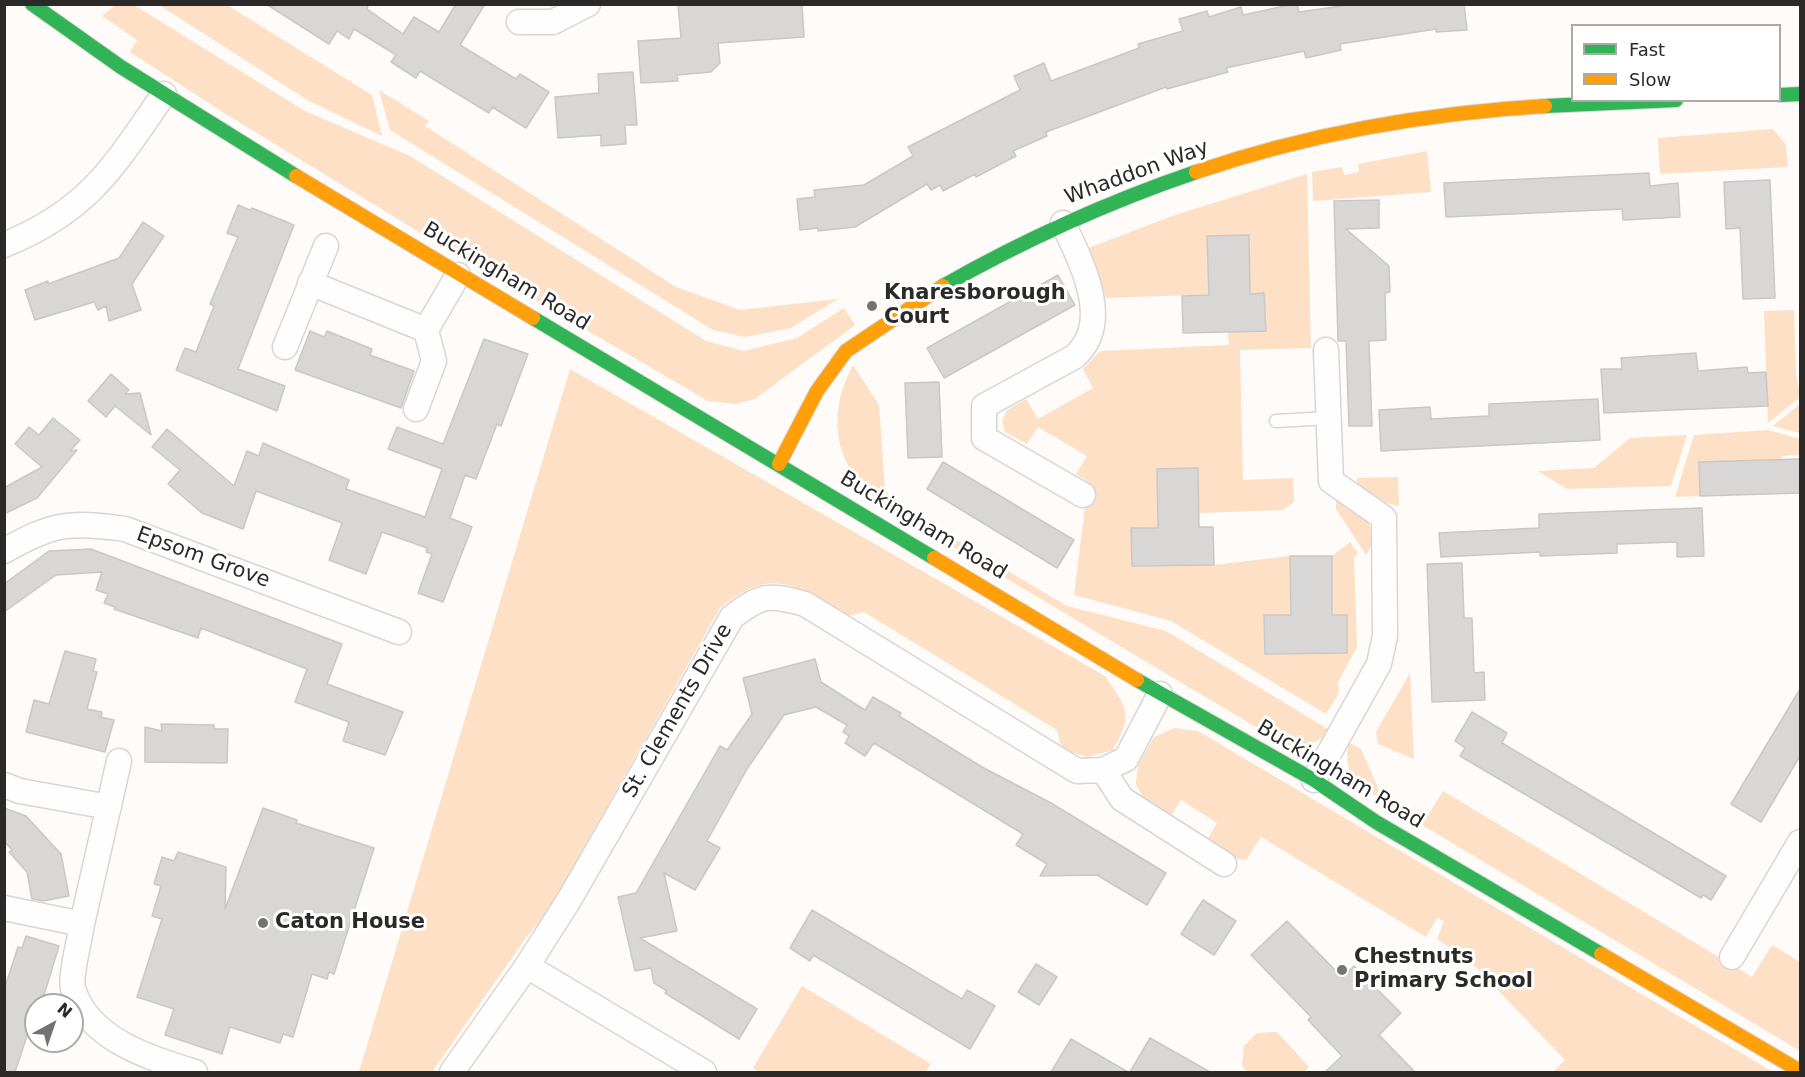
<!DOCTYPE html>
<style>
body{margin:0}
#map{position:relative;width:1805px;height:1077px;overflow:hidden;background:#fefbf9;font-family:"DejaVu Sans",sans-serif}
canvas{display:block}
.frame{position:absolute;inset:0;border:6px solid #2b2a29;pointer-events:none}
.legend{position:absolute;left:1571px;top:24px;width:210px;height:78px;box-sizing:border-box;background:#fff;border:2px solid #aaaaa9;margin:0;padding:8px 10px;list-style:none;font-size:18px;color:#2b2a29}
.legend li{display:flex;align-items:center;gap:12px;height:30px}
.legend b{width:30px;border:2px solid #aaaaa9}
.north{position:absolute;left:24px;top:993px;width:60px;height:60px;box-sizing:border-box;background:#fff;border:2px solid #aaaaa9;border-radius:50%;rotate:40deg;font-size:16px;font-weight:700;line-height:24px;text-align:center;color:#2b2a29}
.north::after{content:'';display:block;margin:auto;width:21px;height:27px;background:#757372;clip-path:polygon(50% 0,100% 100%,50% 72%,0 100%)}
</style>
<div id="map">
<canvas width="1805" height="1077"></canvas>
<div class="frame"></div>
<ul class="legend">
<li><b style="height:8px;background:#30b455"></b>Fast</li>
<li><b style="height:8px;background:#ff9f0a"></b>Slow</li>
</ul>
<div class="north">N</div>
</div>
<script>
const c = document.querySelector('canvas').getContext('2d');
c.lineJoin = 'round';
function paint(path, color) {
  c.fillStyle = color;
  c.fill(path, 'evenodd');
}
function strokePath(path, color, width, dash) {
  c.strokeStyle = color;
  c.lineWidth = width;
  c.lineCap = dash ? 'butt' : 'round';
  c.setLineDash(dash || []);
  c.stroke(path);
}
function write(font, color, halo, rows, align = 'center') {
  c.font = font + ' "DejaVu Sans",sans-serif';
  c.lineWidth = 6;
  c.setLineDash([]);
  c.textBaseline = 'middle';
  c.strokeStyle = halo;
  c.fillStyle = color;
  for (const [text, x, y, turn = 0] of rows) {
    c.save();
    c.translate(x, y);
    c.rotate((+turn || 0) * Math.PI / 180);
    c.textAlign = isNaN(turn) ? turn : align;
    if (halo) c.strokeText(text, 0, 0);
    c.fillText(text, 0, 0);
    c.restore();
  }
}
const green = new Path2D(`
 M115 5H134L305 111 410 156 706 341 744 351 797 338 844 308 855 325 755 399 735 404 708 401 424 235 224 113 130 52 137 40 102 16Z
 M159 5H227L372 95 382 136 309 101Z
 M379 90 429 121 425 126 676 287 740 310 838 299 791 328 745 337 713 330 390 130Z
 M1773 129 1786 145 1788 167 1660 174 1658 138Z
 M1427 151 1431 192 1313 201 1312 172 1342 167 1344 175 1359 172 1358 164Z
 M1307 174 1311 348 1240 350 1243 480 1293 478 1294 502 1283 510 1199 513 1198 468 1157 469 1158 513 1167 514V527L1131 528 1132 565H1214L1290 556 1291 601 1300 602V615L1264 616 1265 653H1347V615H1313V602L1332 598V556L1350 542 1358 553 1354 558 1357 647 1338 682 1339 693 1326 714 1171 621 1074 595 1088 482 1076 474 1087 456 1038 427 1027 444 1005 432 1002 421 1007 410 1026 399 1038 419 1093 388 1083 369 1100 351 1229 345 1228 332 1265 331 1264 293 1230 294V280L1250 279 1248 235 1207 236 1209 281H1218L1219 294 1106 298 1086 249 1175 215Z
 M1794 310 1796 373 1800 397 1768 423 1764 311Z
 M853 365 879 405 885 489 894 503 1067 606 1166 631 1331 731C1316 744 1306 748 1286 745L883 505C873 495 861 486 854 475 830 440 834 400 853 365Z
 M570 369 1105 676C1127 708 1134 714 1113 750L1088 757 1062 750 1057 730 864 612 848 616C797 586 773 564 720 608L546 914 525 939 432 1072H359Z
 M1800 404V433L1773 426Z
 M1768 430 1800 439V455L1782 456 1781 459 1699 462 1700 496 1675 497 1694 435Z
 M1687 435 1671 486 1567 489 1538 471 1594 468 1630 438Z
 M1398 477 1399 506 1377 501 1357 488V478Z
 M1336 500C1359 509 1385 529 1366 555L1336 509Z
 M1410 673 1414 759 1378 744 1376 732Z
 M1174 728 1198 731 1773 1072H1553L1565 1060 1470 961 1437 939 1444 921 1437 918 1426 937 1261 837 1246 860 1228 857 1205 843 1217 823 1181 800 1169 819 1146 803 1136 784 1138 765 1154 737Z
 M1348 742 1361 749 1384 801C1354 782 1345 779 1348 742Z
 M1443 791 1752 977 1772 945 1800 962V1051L1422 825Z
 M802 986 931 1064 925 1072H760L753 1068Z
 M1277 1032 1309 1067 1304 1072H1248L1242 1066 1244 1046 1257 1033Z`);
const building = new Path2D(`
 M266 4H369L367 9 403 34 414 17 439 32 456 4H485L460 45 516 79 520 74 549 92 526 128 492 107 489 113 420 71 416 78 391 62 396 55 354 29 349 39 337 31 329 44Z
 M678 4H802L804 37 718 43 720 63 711 72 677 75 678 81 641 83 638 41 681 38Z
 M1294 4H1297L1299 12 1356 4H1464L1467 30 1436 32V29L1340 44 1341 50 1306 58 1304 51 1226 68 1228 72 1167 89 1166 87 1046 132 1047 136 1013 151 1016 156 976 177 975 174 943 191 940 185 931 190 927 184 855 227 818 231V228L800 230 797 199 815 197 814 190 864 185 913 156 908 147 1020 90 1014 76 1044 63 1051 81 1139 48 1138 44 1183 31 1179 19 1207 11 1209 17 1241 7 1243 15Z
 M633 72 637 125H625L626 144 601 146V135L558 138 555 97 599 93 598 74Z
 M1649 173 1650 186 1678 183 1680 217 1623 220 1622 209 1446 217 1444 183Z
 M1770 180 1775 298 1743 299 1740 228 1726 229 1724 182Z
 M1379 200V228L1346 229 1389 266 1390 292 1385 293 1386 340 1369 341 1372 426H1349L1346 341H1338L1334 201Z
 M238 205 250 210 252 208 294 225 238 369 285 386 277 411 176 370 185 348 196 352 214 306 210 304 238 237 227 233Z
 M143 222 164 236 132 284 141 310 109 321 106 306 98 310 94 302 35 320 25 290 48 281V284L119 258Z
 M1249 235 1250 294 1264 293 1266 331 1183 333 1182 296 1209 295 1207 236Z
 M1058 275 1075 305 944 378 927 348Z
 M310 331 324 337 327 331 372 349 370 355 414 371 401 408 295 370Z
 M484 339 528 354 501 426 497 424 476 479 465 475 450 518 472 527 443 602 418 593 432 554 426 552 427 548 382 532 366 574 329 560 342 523 256 491 243 529 202 513 168 484 180 470 152 447 167 429 234 486 247 451 259 456 263 443 349 480 346 489 425 517 442 469 388 449 397 427 443 444Z
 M1696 353 1698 371 1747 367 1748 373 1766 372 1768 406 1604 413 1601 369H1622L1621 358Z
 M111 374 129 390 125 394 140 393 151 435 115 406 106 417 88 401Z
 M939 382 942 457 908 458 905 383Z
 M1598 399 1600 440 1381 451 1379 410 1430 407 1431 419 1489 416V404Z
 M53 418 80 440 70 451 77 450 37 498 4 514V488L42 467 15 444 29 427 39 435Z
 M1800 459V493L1700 496 1699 462Z
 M943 462 1074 540 1057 568 927 489Z
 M1198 468 1199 527H1213L1214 565 1132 566 1131 528H1158L1157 469Z
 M1702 508 1704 556 1677 557V542L1617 544V553L1540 556V552L1441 557 1439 533 1539 528V514Z
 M91 549 342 644 327 684 403 712 385 755 343 741 349 722 295 702 307 669 201 628 198 638 114 609 115 607 104 603 108 594 96 590 102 572 56 575 4 612V584L49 551Z
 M1290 556H1332V615H1347V653L1265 654 1264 615H1291Z
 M1462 563 1464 618H1472L1474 673 1484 672 1485 700 1432 702 1427 564Z
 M65 651 96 659 93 671 97 672 87 709 102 712 101 717 114 720 105 752 26 732 34 700 49 704Z
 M815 659 821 682 865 710 873 697 901 713 899 716 982 767 1051 803 1166 873 1147 905 1097 875 1040 876 1047 864 1016 845 1023 834 874 743 865 756 845 743 849 736 843 732 847 725 816 707 784 715 747 769 707 841 720 848 695 890 664 873 677 931 640 938 757 1009 739 1039 665 993 667 991 654 983 651 968 635 971 618 897 636 893 720 746 727 750 752 714 743 678Z
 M1800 689V756L1761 822 1731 804Z
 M1472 712 1507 733 1502 743 1726 876 1711 900 1703 895 1701 898 1460 756 1465 748 1455 741Z
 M161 724 214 725V729H228L227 763 145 762V727L162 731Z
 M4 808 26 816 61 854 69 896 43 901 32 899 27 872 9 852 12 850 4 841Z
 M263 808 297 820 296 823 374 848 334 974 329 972 327 979 312 974 293 1037 283 1034 280 1043 230 1027 222 1054 165 1035 174 1009 137 997 162 919 152 916 161 886 154 884 162 857 174 861 178 852 226 867 225 909Z
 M1203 900 1236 921 1214 955 1181 934Z
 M812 910 962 999 967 990 995 1006 970 1049 813 955 810 961 790 948Z
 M1287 921 1342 977 1354 966 1401 1013 1379 1035 1415 1072H1325L1342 1056 1308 1020 1311 1017 1251 955Z
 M26 936 59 946 41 1005H36L34 1025 31 1024 15 1072H4V990L18 947 22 948Z
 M1036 964 1057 977 1039 1005 1018 992Z
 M1150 1038 1210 1072H1130Z
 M1071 1039 1128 1072H1051Z`);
const lane = new Path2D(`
 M1276 421 1329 418`);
const street = new Path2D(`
 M519 22H553L588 4
 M1063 223C1081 262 1114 323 1074 357L984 406V438L1083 495
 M4 245C90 210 114 166 164 94
 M310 283 426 330 458 275
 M285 347 326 246
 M416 409 434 361 426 330
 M4 551C53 523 70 521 125 529L399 632
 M1103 770 1122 799 1224 864
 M1314 780 1379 664 1385 636 1384 518 1331 481 1326 350
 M4 785 20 791 109 807
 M4 908 82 924 119 761
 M82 924C80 939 70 975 73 988 87 1039 150 1058 195 1072
 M1732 957 1800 842
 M527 966 704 1072
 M452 1072 527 966 569 900 732 617C762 594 769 594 805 604L1077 771 1103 770 1126 759 1160 694`);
const fast = new Path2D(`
 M32 4 121 67 296 176
 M1780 95 1800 94
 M1545 106 1676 100
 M943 286C1024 240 1108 202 1196 172
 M533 318 934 558
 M1137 680 1314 780 1376 822 1601 954`);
const slow = new Path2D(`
 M1196 172C1308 134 1427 113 1545 106
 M296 176 533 318
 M779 464 817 391 846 351 943 286
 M934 558 1137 680
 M1601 954 1800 1071`);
const markers = [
 [872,306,6,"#757372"],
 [263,923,6,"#757372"],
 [1342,970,6,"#757372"]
];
const streetNames = [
 ["Whaddon Way",1137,173,-20],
 ["Buckingham Road",506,277,31],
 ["Buckingham Road",923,526,31],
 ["Epsom Grove",203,558,20],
 ["St. Clements Drive",678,711,-60],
 ["Buckingham Road",1340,775,31]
];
const poiNames = [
 ["Knaresborough",884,294],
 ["Court",884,318],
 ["Caton House",275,923],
 ["Chestnuts",1354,958],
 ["Primary School",1354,982]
];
paint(green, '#fde0c5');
paint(building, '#d9d7d6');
strokePath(building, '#cac7c6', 1.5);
strokePath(lane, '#d8d6d5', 15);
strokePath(street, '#d8d6d5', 27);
strokePath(fast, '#d8d6d5', 16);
strokePath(slow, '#d8d6d5', 16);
strokePath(lane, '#fffefe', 12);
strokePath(street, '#fffefe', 24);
strokePath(fast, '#30b455', 14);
strokePath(slow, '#ff9f0a', 14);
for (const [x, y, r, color] of markers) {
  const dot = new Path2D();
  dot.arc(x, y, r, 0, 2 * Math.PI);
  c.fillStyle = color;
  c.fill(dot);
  strokePath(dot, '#fff', 2);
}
write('21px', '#2b2a29', '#fff', streetNames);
write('bold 21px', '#2b2a29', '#fff', poiNames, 'left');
</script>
